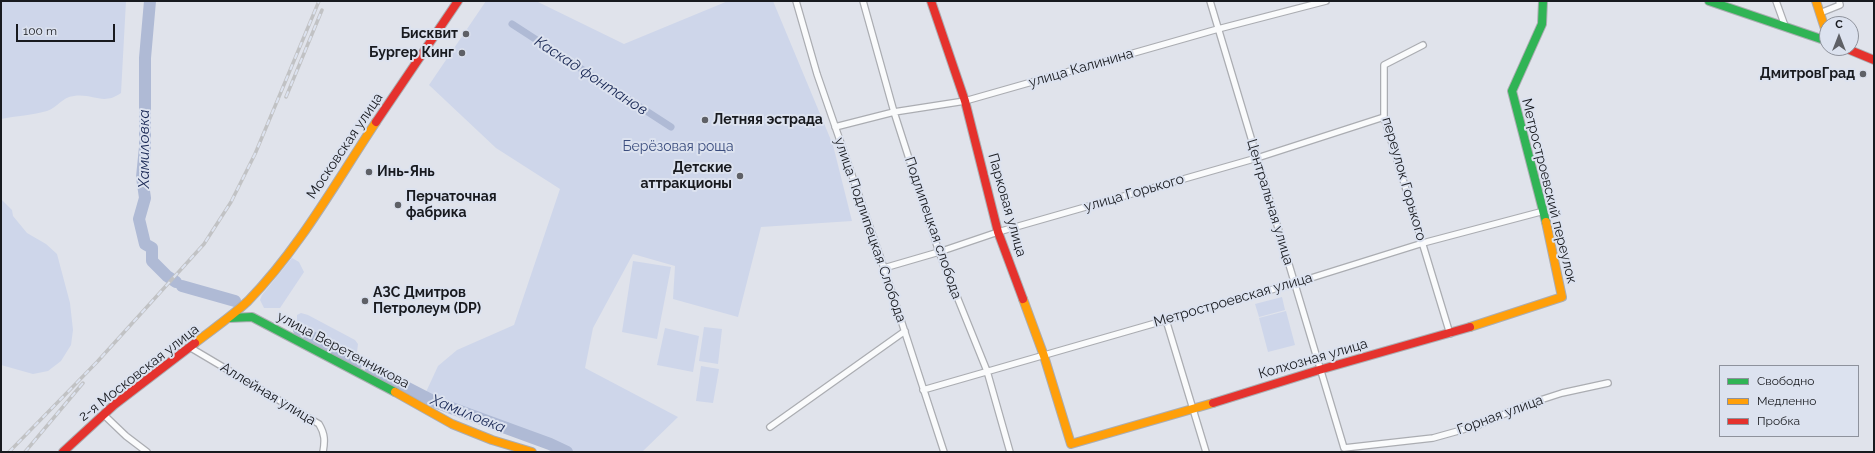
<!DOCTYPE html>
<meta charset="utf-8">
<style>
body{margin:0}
#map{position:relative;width:1875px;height:453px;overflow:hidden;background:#e0e3eb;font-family:Raleway,sans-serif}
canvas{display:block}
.frame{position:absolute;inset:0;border:2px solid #181a1f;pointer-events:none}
.legend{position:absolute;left:1719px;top:365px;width:140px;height:72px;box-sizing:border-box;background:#dce2ef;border:1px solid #8e929c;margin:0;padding:5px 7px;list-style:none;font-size:12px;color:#181a1f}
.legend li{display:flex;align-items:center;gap:8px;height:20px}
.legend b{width:20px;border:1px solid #8e929c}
.north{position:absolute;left:1819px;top:16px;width:40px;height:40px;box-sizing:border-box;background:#dce2ef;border:1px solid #8e929c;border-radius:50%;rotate:0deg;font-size:11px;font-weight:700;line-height:16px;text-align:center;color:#181a1f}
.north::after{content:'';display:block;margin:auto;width:14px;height:18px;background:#5e6066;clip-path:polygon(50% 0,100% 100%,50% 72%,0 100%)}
.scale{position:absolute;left:16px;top:24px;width:99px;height:18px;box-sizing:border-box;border:2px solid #181a1f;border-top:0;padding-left:5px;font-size:12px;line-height:14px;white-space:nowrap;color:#181a1f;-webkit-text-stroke:3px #dce2ef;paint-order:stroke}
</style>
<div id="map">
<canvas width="1875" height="453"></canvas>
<div class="frame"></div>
<ul class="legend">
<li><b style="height:5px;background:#30b455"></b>Свободно</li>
<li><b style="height:5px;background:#ff9f0a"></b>Медленно</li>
<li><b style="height:5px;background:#e5322d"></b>Пробка</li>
</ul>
<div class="north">С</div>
<div class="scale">100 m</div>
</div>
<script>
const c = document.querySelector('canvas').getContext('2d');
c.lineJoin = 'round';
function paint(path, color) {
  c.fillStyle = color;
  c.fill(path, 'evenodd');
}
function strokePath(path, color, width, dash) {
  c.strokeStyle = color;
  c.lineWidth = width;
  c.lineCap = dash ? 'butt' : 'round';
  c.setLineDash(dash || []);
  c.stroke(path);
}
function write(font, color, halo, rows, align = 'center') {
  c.font = font + ' Raleway,sans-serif';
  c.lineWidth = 4;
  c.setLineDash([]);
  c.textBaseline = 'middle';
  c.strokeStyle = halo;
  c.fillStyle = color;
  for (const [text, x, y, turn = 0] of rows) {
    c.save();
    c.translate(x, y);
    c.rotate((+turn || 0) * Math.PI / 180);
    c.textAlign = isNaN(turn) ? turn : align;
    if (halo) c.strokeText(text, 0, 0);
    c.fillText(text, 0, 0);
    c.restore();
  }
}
const green = new Path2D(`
 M1 1H126L121 93C103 106 93 93 74 96 62 97 57 108 47 111 34 115 15 116 1 119Z
 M486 1H536L624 44 728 1H773L833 145 852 221 761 227 738 317 673 299 675 266 633 254 593 328 585 368 678 417 642 452H569L426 392 438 366 457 350 514 325 560 189 496 148 429 85Z
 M1 199 12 210 13 216 27 233 46 244 57 254 70 303 73 330 71 345 61 361 48 371 33 374 1 365Z
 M292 258 299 262 304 272 280 308H264L260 300 262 295Z
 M633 261 671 267 657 339 622 332Z
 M1282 297 1285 310 1259 317 1255 304Z
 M1286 311 1295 345 1268 352 1259 318Z
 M301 313 308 315 355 340 358 344 357 352 352 353 297 324V315Z
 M704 327 722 329 718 364 699 361Z
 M665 328 699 336 693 372 657 365Z
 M701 366 719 369 713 403 696 401Z`);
const canal = new Path2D(`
 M512 24 671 127`);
const river = new Path2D(`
 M150 1 145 58V147L142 177 145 198 139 219 145 244 152 248V261L167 276 176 282
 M182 286 235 301
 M299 330 359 362
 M371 369 435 402 550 444 567 452`);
const street = new Path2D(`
 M796 1 817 74 884 268 944 452
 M863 1 894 112 939 252 987 371 1010 452
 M1210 1 1344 448
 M1776 1 1785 26
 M1820 13 1840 5 1839 1
 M1423 45 1384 65V117L1450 334
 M835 127 894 112 965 101 1218 29 1326 1
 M884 268 939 252 998 232 1257 158 1384 117
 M1166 320 1206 452
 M191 348 319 424C325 434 325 441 323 452
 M923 390 1295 283 1423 243 1544 211
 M104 415 126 436 147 452
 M770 427 905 331
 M1344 448 1433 438 1476 426 1528 404 1562 393 1608 383`);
const fast = new Path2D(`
 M1543 1 1542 24 1512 91 1546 222
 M1709 1 1827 41
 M229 318 252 317 395 392`);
const slow = new Path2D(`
 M1816 1 1827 35
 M1023 299 1044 356 1071 444 1213 403
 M1470 327 1562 297 1546 222
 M195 343C213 329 232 316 248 301 299 249 336 182 376 122
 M395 392 452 424 492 440 532 452`);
const jam = new Path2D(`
 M931 1 965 101 998 232 1023 299
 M1845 48 1874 60
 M376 122 458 1
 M1213 403 1319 370 1470 327
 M63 452 114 405 195 343`);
const rail = new Path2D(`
 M286 97 322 10
 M9 452 97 362 204 244 231 202 255 154 319 1
 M25 452 83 383`);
const markers = [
 [466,34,4,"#5e6066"],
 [462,53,4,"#5e6066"],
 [1863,74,4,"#5e6066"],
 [705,120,4,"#5e6066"],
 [369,172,4,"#5e6066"],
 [740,176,4,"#5e6066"],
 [398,205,4,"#5e6066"],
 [365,301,4,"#5e6066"]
];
const poiNames = [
 ["Бисквит",458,34],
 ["Бургер Кинг",454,53],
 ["ДмитровГрад",1855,74],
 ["Летняя эстрада",713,120,"left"],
 ["Детские",732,168],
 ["аттракционы",732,184],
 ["Инь-Янь",377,172,"left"],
 ["Перчаточная",406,197,"left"],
 ["фабрика",406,213,"left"],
 ["АЗС Дмитров",373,293,"left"],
 ["Петролеум (DP)",373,309,"left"]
];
const streetNames = [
 ["улица Калинина",1081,68,-16],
 ["Московская улица",345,146,-56],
 ["переулок Горького",1404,179,74],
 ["Метростроевский переулок",1549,191,76],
 ["улица Горького",1134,193,-16],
 ["Центральная улица",1270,202,73],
 ["Парковая улица",1007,205,74],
 ["Подлипецкая слобода",933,228,71],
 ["улица Подлипецкая Слобода",870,230,71],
 ["Метростроевская улица",1233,300,-16],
 ["улица Веретенникова",343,350,28],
 ["Колхозная улица",1313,359,-16],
 ["2-я Московская улица",139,373,-38],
 ["Аллейная улица",268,394,31],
 ["Горная улица",1500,415,-20]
];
const parkNames = [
 ["Берёзовая роща",678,147]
];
const waterNames = [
 ["Каскад фонтанов",591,76,33],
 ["Хамиловка",144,149,-90],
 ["Хамиловка",468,414,22]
];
paint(green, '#ced6ea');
strokePath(canal, '#afbad5', 7);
strokePath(river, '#afbad5', 12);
strokePath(street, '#abadb2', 8);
strokePath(fast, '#abadb2', 10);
strokePath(slow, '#abadb2', 10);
strokePath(jam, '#abadb2', 10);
strokePath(street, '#fafbfc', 5.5);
strokePath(fast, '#30b455', 8);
strokePath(slow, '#ff9f0a', 8);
strokePath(jam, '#e5322d', 8);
strokePath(rail, '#c1c2c4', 3.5);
strokePath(rail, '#dce2ef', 2, [6]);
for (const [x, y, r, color] of markers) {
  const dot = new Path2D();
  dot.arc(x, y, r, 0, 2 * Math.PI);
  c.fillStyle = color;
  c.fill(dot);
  strokePath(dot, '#dce2ef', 1.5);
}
write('bold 14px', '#181a1f', '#dce2ef', poiNames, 'right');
write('14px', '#181a1f', '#dce2ef', streetNames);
write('14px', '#3b4d7e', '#dce2ef', parkNames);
write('italic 15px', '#182754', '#dce2ef', waterNames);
</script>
